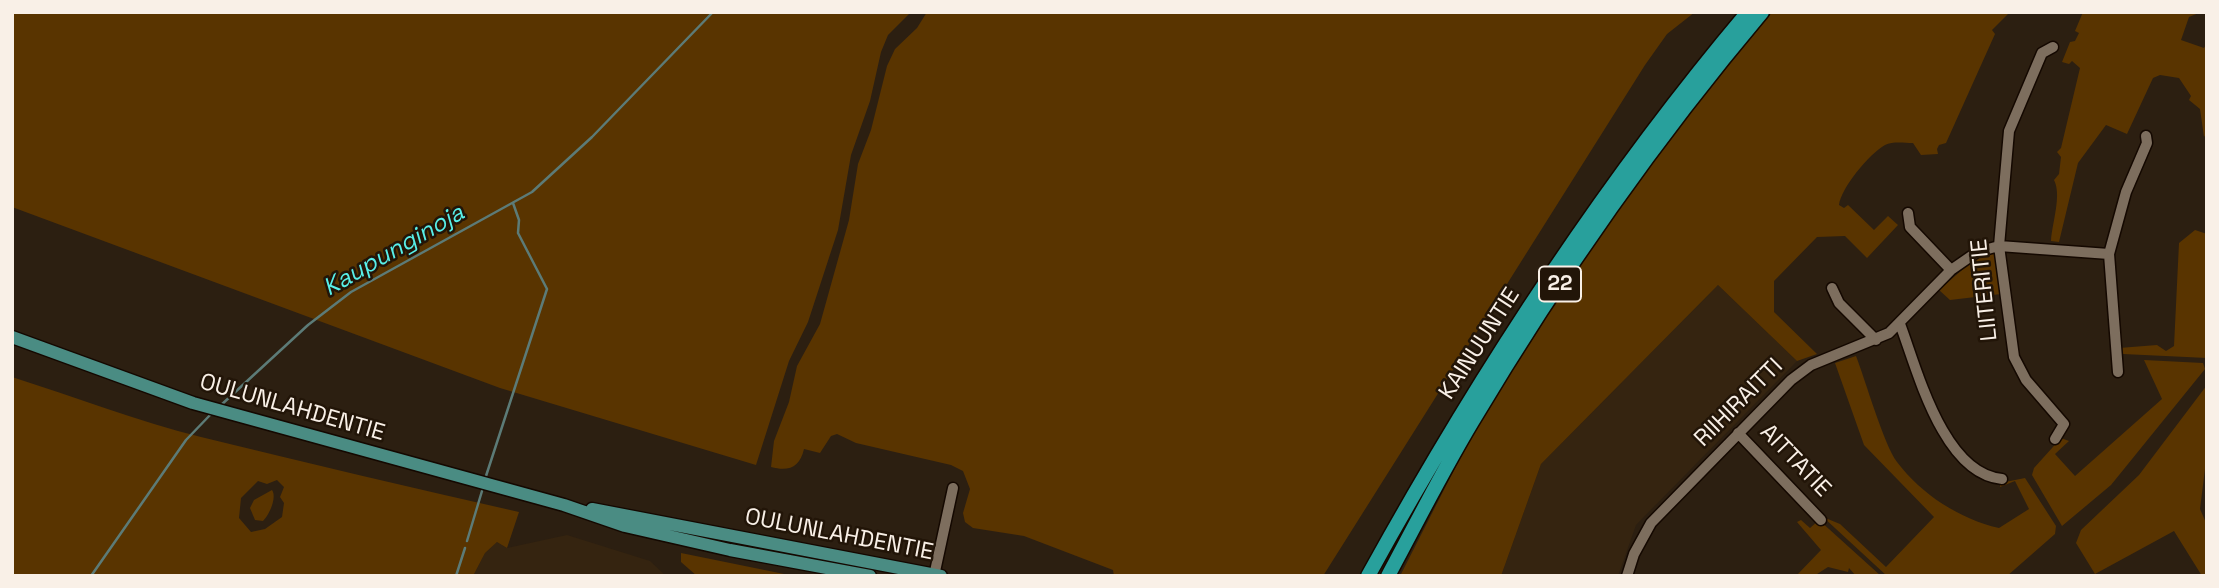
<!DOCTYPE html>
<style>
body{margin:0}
#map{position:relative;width:2219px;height:588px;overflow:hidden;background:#2c1f11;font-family:"Space Grotesk",sans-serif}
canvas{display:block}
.frame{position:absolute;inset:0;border:14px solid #f9f0e7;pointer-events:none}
</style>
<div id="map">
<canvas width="2219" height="588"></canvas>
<div class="frame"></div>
</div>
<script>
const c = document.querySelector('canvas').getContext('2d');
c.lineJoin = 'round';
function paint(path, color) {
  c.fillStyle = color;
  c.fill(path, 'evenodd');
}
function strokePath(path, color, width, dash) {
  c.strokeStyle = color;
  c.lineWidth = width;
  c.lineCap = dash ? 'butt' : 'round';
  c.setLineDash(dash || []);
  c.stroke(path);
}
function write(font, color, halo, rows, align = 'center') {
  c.font = font + ' "Space Grotesk",sans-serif';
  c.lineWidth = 5;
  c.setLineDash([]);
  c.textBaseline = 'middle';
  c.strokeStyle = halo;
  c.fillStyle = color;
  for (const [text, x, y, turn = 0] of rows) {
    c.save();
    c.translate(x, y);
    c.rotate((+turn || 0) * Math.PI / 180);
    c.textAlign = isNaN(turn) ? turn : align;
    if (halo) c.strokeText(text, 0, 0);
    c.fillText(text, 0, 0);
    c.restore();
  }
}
const built = new Path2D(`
 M1718 285 1797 361 1636 525 1618 576H1501L1541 464Z
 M567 535 650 561 666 576H473L485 553 497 542 507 548Z`);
const green = new Path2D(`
 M12 12H911L888 35 881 52 870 101 851 155 838 230 808 322 789 361 756 465 500 388 12 207Z
 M927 12H1695L1667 34 1645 65 1323 576H1114L1113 570 1024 536 973 528 965 522 963 513 970 489 963 471 951 465 856 443 837 434 831 436 820 453 804 449C800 467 789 472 771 467L774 441 789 402 797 366 820 324 849 220 858 164 871 130 887 66 895 49 917 28Z
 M1772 12H2010L1992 30 1995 34 1946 143 1939 145 1937 149 1938 154 1921 155 1913 143C1904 143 1893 141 1885 145 1869 154 1841 188 1839 205L1844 208 1848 205 1874 230 1888 216 1898 225 1867 258 1845 236 1817 237 1774 281V312L1817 354 1797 361 1718 285 1541 464 1501 576H1400L1477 425 1592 247 1670 138Z
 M2083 12H2201L2189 17 2181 40 2204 48 2207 43V132L2204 137 2200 109 2189 100 2191 96 2179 78 2160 75 2153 78 2127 134 2106 125 2078 163 2059 242 2051 241C2052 223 2062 195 2054 180L2059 174 2061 157 2057 152 2061 148 2080 68 2072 61 2069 64 2062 62 2070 42 2075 41 2079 33 2075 31Z
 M2195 230 2207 234V358L2123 354 2119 348 2157 345 2166 351 2174 346 2179 243Z
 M1994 253 2001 294 1950 300 1939 290 1978 256Z
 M1856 356C1865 379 1884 445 1897 462 1922 495 1960 519 1999 528L2029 509 2015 481 2000 487V483L2025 478 2056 526 2055 534 2007 576H1887L1823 517 1840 524 1886 567 1934 517 1864 445 1835 363Z
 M2144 360 2203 363 2205 369 2111 485 2062 526 2032 475 2034 468 2061 438 2069 441 2055 454 2075 476 2162 399Z
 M12 377C75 397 137 421 201 437 307 463 412 488 519 512L507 548 497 542 485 553 473 576H12ZM277 480 284 487 280 497 284 503 282 517 265 529 251 532 239 518 241 498 258 481 267 484Z
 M2207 385V453L2200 509 2207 525V576H2202L2174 531 2095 574 2076 543 2081 530 2139 475Z
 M272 490C277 497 270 514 263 521L255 520 250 508 254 500Z
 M1801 520 1810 528 1819 520 1881 576H1856L1849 568 1848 572 1828 567 1814 576H1796L1821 550 1797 522Z
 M681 553 794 576H697L681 562Z`);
const stream = new Path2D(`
 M220 406 308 325 351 292 532 192 592 137 713 12
 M486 476 547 289 518 233 519 220 513 203
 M467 541 482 491
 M91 576 186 440 212 413
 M456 576 465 548`);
const minor = new Path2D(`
 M2053 47 2042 53 2009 131 1999 246 2014 357 2026 380 2064 424 2055 439
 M1908 213 1910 227 1951 270
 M1832 288 1839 303 1876 340
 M1900 324C1917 369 1943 474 2002 479
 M2118 372 2109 254 2126 192 2147 143 2146 136
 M1738 433 1821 520
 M934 576 953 488
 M1627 576 1634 554 1651 523 1791 380 1811 365 1889 333 1951 270 1977 252 1999 246 2109 254`);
const major = new Path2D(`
 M12 337 193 403 564 505 625 526 730 550 870 576
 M592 509 941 576`);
const highway = new Path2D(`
 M1368 576C1477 378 1602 185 1748 12
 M1388 576C1416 524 1442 472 1472 422 1557 279 1654 140 1762 12`);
const shields = [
 [1560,284,42]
];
const shieldNames = [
 ["22",1560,284]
];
const streetNames = [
 ["LIITERITIE",1985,290,-96],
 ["KAINUUNTIE",1480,344,-57],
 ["RIIHIRAITTI",1739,403,-45],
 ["OULUNLAHDENTIE",292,408,16],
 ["AITTATIE",1795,461,46],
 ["OULUNLAHDENTIE",839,535,11]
];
const waterNames = [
 ["Kaupunginoja",394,251,-30]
];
paint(built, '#352410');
paint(green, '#593400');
strokePath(stream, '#5c7b77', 2.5);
strokePath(minor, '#140800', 13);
strokePath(major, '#140800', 15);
strokePath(highway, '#140800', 17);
strokePath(minor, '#7d6e5e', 10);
strokePath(major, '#4a8c83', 12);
strokePath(highway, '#28a09c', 14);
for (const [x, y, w] of shields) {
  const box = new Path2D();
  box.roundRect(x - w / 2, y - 17.5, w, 35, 5);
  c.fillStyle = '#221508';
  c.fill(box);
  strokePath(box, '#f9f0e7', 2);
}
write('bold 21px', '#f9f0e7', null, shieldNames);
write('23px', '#f9f0e7', '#221508', streetNames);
write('italic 24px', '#58efe9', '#221508', waterNames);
</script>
